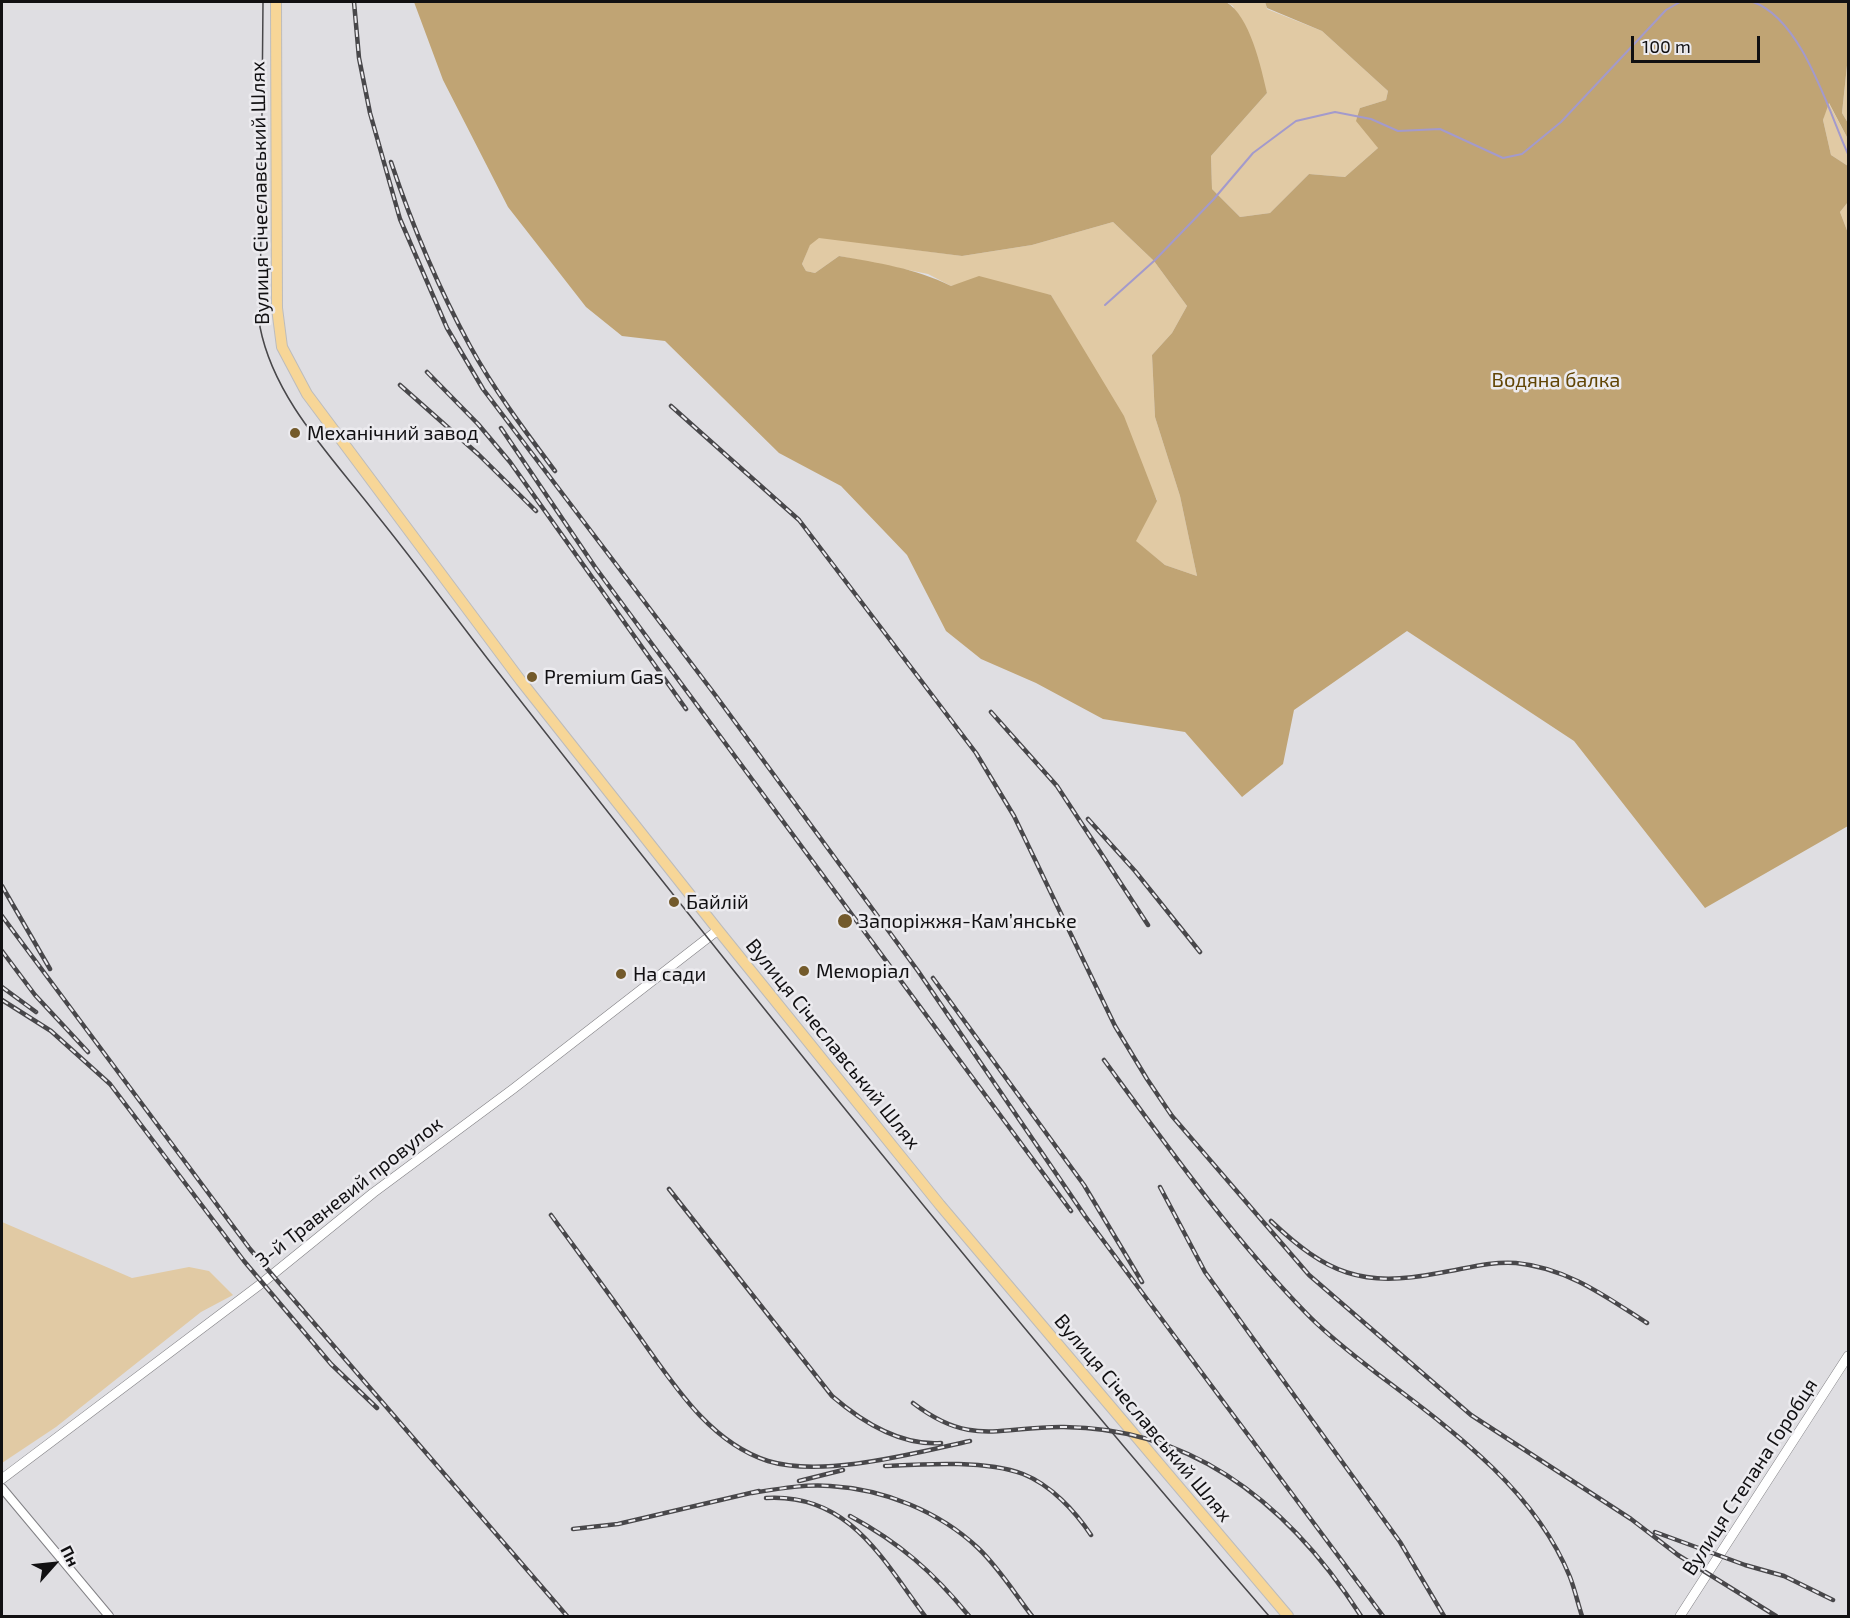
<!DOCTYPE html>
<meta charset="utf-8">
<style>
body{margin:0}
#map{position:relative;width:1850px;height:1618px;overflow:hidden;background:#dfdee2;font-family:"Exo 2",sans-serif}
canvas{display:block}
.frame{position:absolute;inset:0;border:3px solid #111012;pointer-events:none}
.north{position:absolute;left:24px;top:1534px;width:60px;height:60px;-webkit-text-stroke:4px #ecebef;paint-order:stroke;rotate:63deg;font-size:16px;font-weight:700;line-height:24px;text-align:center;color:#111012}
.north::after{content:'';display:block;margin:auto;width:21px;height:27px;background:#111012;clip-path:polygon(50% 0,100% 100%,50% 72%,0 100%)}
.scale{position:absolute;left:1631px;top:36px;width:129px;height:27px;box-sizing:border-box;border:3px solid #111012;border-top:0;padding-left:8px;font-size:18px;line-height:21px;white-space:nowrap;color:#111012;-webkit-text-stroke:4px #ecebef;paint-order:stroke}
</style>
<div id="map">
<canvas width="1850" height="1618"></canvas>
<div class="frame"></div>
<div class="north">Пн</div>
<div class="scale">100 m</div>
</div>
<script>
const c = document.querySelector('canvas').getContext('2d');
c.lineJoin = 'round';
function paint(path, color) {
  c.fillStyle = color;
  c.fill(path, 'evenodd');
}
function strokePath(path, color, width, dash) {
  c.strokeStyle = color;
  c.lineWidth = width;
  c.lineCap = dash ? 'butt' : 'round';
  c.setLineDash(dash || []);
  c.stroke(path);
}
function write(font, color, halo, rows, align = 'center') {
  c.font = font + ' "Exo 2",sans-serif';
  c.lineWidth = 5;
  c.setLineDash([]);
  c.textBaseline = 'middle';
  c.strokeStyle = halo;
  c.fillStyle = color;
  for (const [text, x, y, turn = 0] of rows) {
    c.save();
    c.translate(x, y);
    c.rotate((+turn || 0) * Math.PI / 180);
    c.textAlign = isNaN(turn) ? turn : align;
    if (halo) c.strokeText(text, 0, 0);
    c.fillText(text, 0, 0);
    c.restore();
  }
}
const green = new Path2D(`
 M1226 2H1265L1267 9 1322 31 1388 91 1386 100 1360 108 1378 148 1345 177 1309 174 1270 213 1240 217 1212 189 1211 156 1267 93 1233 6Z
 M1848 56V123L1842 113Z
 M1828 102 1848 139V166L1831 155 1823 120Z
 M1848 202V233L1840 212Z
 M1113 222 1154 261 1187 306 1172 333 1152 355 1155 417 1180 496 1197 576 1165 565 1135 541 1157 500 1085 354 1051 295 964 283 951 286 928 274 839 256 815 273 806 271 802 264 810 244 819 237 962 256 1032 245Z
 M2 1222 132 1278 189 1267 209 1271 233 1295 201 1312 56 1427 2 1463Z`);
const forest = new Path2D(`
 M414 2H1226C1250 16 1261 67 1267 93L1211 156 1212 189 1240 217 1270 213 1309 174 1345 177 1378 148 1356 121 1360 108 1386 100 1388 91 1322 31 1267 8 1265 2H1848V56L1842 113 1848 123V139L1829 103 1823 120 1831 155 1848 166V202L1840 212 1848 233V826L1705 908 1574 741 1407 631 1294 710 1283 764 1242 797 1185 732 1103 719 1036 683 981 659 946 631 907 555 841 486 779 453 665 341 622 336 586 307 508 207 443 80ZM1113 222 1154 261 1187 306 1172 333 1152 355 1155 417 1180 496 1197 576 1165 565 1136 541 1157 501 1124 416 1051 295 979 276 951 286C915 268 878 263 839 256L815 273 806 271 802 264 810 245 819 238 962 256 1032 245Z`);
const stream = new Path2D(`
 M1753 2C1802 19 1828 110 1848 154
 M1105 305 1154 261 1213 200 1253 153 1296 121 1335 112 1371 119 1398 131 1440 129 1503 158 1522 154 1561 122 1666 10 1680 2`);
const tertiary = new Path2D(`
 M2 1488 109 1616`);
const secondary = new Path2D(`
 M2 1479 262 1283 373 1193 513 1089 718 930
 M1680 1616 1848 1356`);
const primary = new Path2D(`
 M276 2 277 308 282 347 307 394 521 681 718 930 940 1205 1288 1616`);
const tram = new Path2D(`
 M263 2 260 327C274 399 332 457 376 514 414 561 450 610 487 658 741 983 999 1305 1269 1616`);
const rail = new Path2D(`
 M354 2 359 58 370 113 400 219 447 328 483 389 716 696 918 971 1085 1216 1383 1616
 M391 162C412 225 439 289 470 346 494 390 525 431 555 471
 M427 372 478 424 510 462 594 580
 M400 385 478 454 536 511
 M671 406 799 520 976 753 1014 816 1115 1026 1147 1079 1172 1116 1309 1275 1471 1415 1631 1519 1678 1555 1776 1616
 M501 428 595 567 1071 1211
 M595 581 686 709
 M991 712 1057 786 1148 925
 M1088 819 1135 871 1200 952
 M2 886 50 969
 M2 916 250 1249 567 1616
 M2 951 35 995 88 1052
 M933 978 1084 1185 1142 1282
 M2 987 36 1012
 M2 1000 51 1031 110 1084 244 1261 331 1364 377 1408
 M1104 1060C1167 1146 1232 1237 1306 1313 1327 1335 1351 1353 1375 1372 1449 1428 1534 1488 1570 1577 1575 1590 1578 1604 1582 1616
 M1160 1187 1205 1272 1400 1542 1444 1616
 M669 1189 832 1396C861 1421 900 1446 941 1443
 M551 1215C578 1252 605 1288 631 1325 668 1375 705 1441 768 1461 823 1478 915 1453 970 1441
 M1271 1221C1327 1274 1362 1288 1439 1273 1465 1269 1490 1261 1516 1263 1567 1268 1605 1296 1647 1323
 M913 1403C972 1448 1000 1426 1064 1427 1198 1428 1292 1509 1361 1616
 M885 1466C925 1464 985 1460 1023 1474 1051 1485 1075 1511 1091 1535
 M799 1481 843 1470
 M752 1493C777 1489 804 1484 830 1486 883 1489 939 1511 978 1548 999 1568 1015 1594 1032 1616
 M766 1498C849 1493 882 1559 925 1616
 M850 1516C900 1543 933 1572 969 1616
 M573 1529 618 1524 759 1491
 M1655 1532 1745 1565 1784 1576 1833 1600`);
const markers = [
 [295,433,6,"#735a2b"],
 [532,677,6,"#735a2b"],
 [674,902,6,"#735a2b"],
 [845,921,8,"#735a2b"],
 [804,971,6,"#735a2b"],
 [621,974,6,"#735a2b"]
];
const streetNames = [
 ["Вулиця Січеславський Шлях",260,193,-91],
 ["Вулиця Січеславський Шлях",833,1044,51],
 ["3-й Травневий провулок",349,1192,-38],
 ["Вулиця Січеславський Шлях",1143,1418,50],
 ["Вулиця Степана Горобця",1750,1477,-57]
];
const parkNames = [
 ["Водяна балка",1556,380]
];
const poiNames = [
 ["Механічний завод",307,433],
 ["Premium Gas",544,677],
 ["Байлій",686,902],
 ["Запоріжжя-Кам’янське",858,921],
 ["Меморіал",816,971],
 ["На сади",633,974]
];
paint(green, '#e1caa4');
paint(forest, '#c0a474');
strokePath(stream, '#a39acc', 2);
strokePath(tertiary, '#828185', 10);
strokePath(secondary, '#828185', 10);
strokePath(primary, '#bcbcbd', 12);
strokePath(tertiary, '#fff', 8);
strokePath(secondary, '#fff', 9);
strokePath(primary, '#f7d697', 10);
strokePath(tram, '#48474a', 1.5);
strokePath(rail, '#48474a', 4.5);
strokePath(rail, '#ecebef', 2, [7]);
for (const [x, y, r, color] of markers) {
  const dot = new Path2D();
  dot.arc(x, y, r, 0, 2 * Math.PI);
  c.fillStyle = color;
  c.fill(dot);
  strokePath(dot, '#ecebef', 2);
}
write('20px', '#111012', '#ecebef', streetNames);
write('20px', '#614505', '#ecebef', parkNames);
write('20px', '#111012', '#ecebef', poiNames, 'left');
</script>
